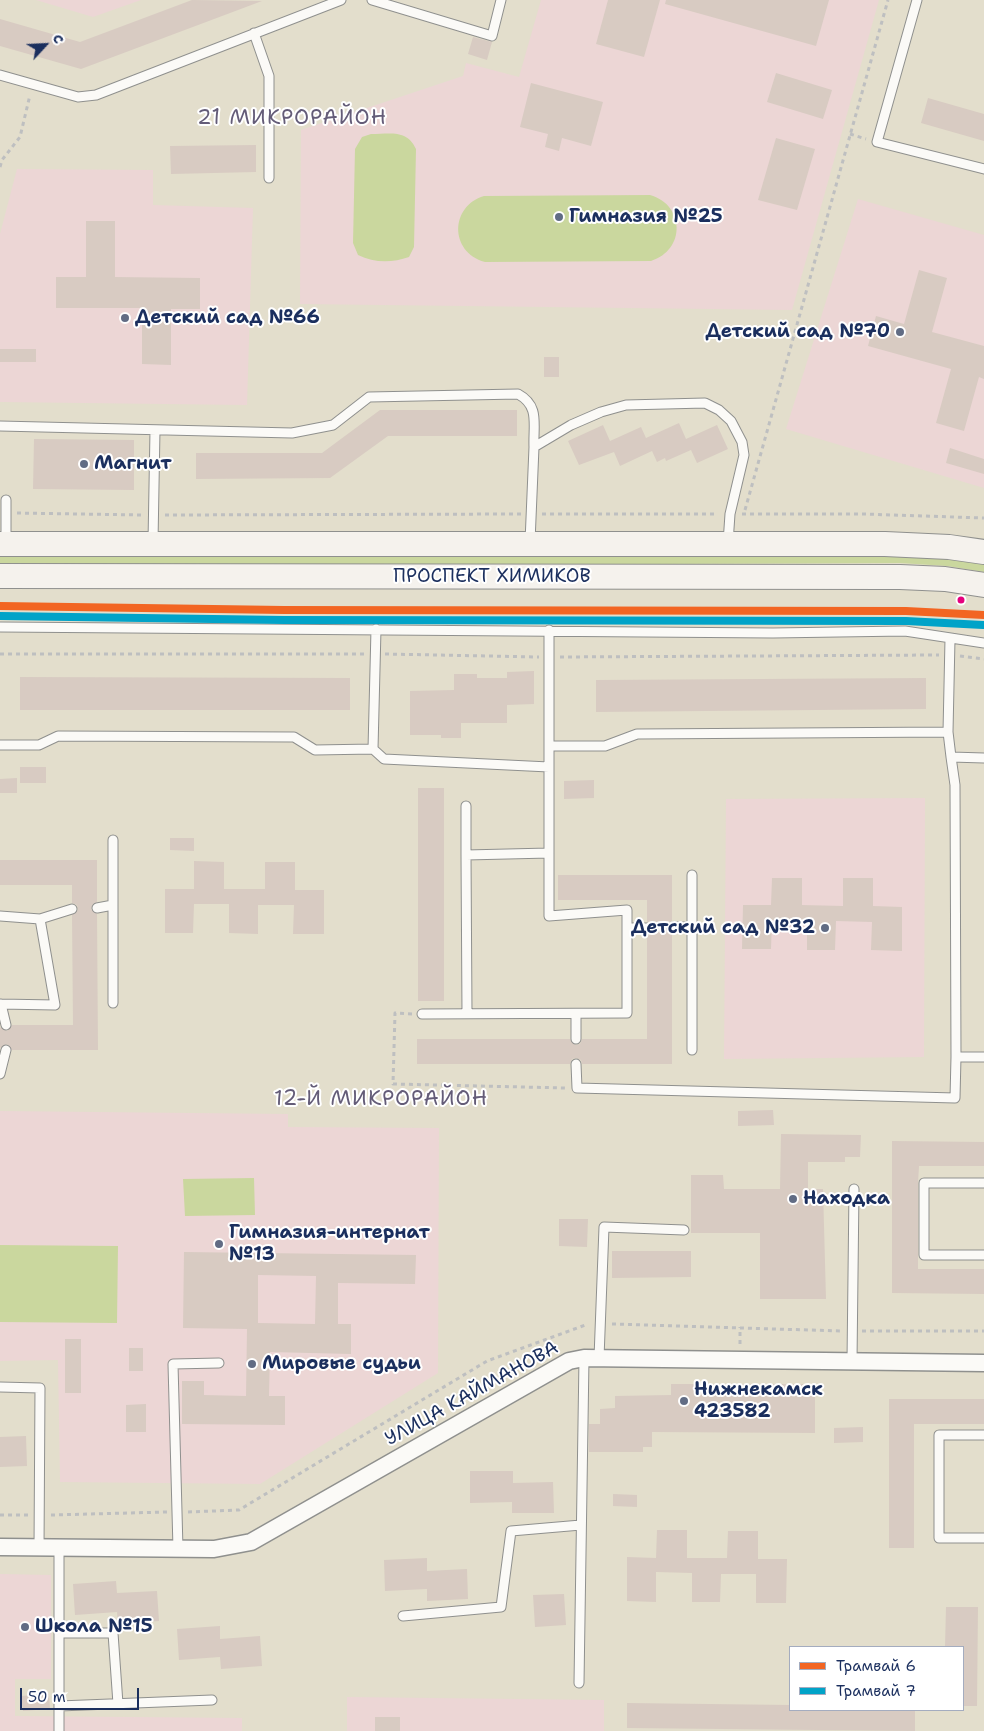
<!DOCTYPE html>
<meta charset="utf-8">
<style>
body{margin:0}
#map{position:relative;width:984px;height:1731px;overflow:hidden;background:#e3decc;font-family:"Shantell Sans",sans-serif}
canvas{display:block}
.legend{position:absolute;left:789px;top:1646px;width:175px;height:65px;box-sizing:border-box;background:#fff;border:1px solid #a4acbf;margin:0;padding:6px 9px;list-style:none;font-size:15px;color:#1b2f5e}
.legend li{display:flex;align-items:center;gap:10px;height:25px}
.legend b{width:25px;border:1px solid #a4acbf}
.north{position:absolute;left:20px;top:20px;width:50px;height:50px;-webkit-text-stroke:4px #fff;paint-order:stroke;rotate:65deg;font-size:14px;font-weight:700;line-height:20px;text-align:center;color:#1b2f5e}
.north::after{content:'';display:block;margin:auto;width:18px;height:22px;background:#1b2f5e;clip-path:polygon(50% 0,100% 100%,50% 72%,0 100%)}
.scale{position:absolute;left:20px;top:1688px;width:119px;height:22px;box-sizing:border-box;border:2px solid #1b2f5e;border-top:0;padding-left:6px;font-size:15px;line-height:18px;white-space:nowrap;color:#1b2f5e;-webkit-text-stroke:4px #fff;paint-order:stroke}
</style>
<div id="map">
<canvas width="984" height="1731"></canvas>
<ul class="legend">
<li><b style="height:6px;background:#f26522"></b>Трамвай 6</li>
<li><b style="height:6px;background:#01a3c8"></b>Трамвай 7</li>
</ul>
<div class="north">С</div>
<div class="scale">50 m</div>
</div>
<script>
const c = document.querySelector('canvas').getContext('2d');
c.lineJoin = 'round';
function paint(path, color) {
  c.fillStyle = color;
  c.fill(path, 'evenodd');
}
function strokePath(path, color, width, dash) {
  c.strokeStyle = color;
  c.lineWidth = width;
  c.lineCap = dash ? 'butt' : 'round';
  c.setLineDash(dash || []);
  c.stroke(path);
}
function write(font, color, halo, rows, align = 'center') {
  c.font = font + ' "Shantell Sans",sans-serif';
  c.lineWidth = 4;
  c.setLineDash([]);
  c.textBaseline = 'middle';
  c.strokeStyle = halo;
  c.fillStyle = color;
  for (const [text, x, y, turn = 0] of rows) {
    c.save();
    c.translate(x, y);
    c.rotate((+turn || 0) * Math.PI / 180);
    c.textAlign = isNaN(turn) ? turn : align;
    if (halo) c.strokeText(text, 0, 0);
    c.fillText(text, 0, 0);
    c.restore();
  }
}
const built = new Path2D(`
 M36 0H141L93 17Z
 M541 0H879L792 310 300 304 301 130 463 76 466 63 519 77Z
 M17 169 153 170V205L253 208 247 405 0 402V234Z
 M858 199 984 235V488L786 429Z
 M925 798 924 1057 724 1059 726 799Z
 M0 1111 288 1114V1127L439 1128 438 1373 260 1484 60 1482 58 1360 0 1361Z
 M0 1574 51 1575V1679H15V1716L242 1718V1731H0Z
 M347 1697 604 1700V1731H347Z`);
const green = new Path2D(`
 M371 134C390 134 407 129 416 149L414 247 409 257C392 263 374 263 358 255L353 243 355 149 362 137Z
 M650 195C685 205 686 250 651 261L485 262C449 252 450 206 484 196Z
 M0 556 900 557 948 558 984 564V572L947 566 900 563 212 566 0 564Z
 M254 1178 255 1215 185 1216 183 1179Z
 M0 1245 118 1246 117 1323 0 1322Z`);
const building = new Path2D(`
 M192 0 262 1 81 69 0 46V19L80 42Z
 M608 0H660L644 57 596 44Z
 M666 0H829L816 46 665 4Z
 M473 37 492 42 487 60 468 54Z
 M776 73 832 90 823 119 767 102Z
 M531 83 603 102 591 146 562 138 559 151 545 147 548 134 520 127Z
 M928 98 984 114V141L921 123Z
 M776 138 815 149 797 210 758 200Z
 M256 145V172L171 174 170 146Z
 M86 221H115V277L200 278V309H171V365L142 364V308H56V277H86Z
 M919 270 947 278 932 332 984 346V379L979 377 964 431 936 423 951 369 868 346 876 316 904 324Z
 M0 349H36V362H0Z
 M544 357H559V377H544Z
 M380 410H517V436H388L330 478 196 479V453H322Z
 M679 423 686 439 717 425 728 449 697 463 691 450 666 461 665 458 657 462 652 451 620 466 614 452 579 465 568 441 603 425 610 441 641 427 646 438Z
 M34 439 134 440V490L33 489Z
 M950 448 984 459V474L946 463Z
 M534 671V704L507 705V723H461V738H441V735H410V691L454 690V674H477V678H507V672Z
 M20 677 350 678V710H20Z
 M926 678V709L596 712V680Z
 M20 767H46V783H20Z
 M17 778V793H0V779Z
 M594 780V798L564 799V781Z
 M418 788H444V1001H418Z
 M170 838H194V851L170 850Z
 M0 860H97V902L93 904 91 909 97 914 98 1050H12L7 1044 0 1048V1027L7 1031 12 1025H73L72 915 78 910 77 905 72 903V885H0Z
 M194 861 224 862V889H265V862H295V890H324V934H293L294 905H258V934L229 933V904H194L193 933H165V889H194Z
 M558 875H672V921L667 923 666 927 672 933V1064H582L581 1060 576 1058 572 1059 570 1064H417V1039H570L576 1045 580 1044 582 1039H647V934L652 932 653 928 647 922V900H558Z
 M772 878H802V905L843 906V878H873V906L902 907V951L871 950 872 922 836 921 835 950H807V920H772L771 949H742L743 905H771Z
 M773 1110 774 1125 738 1126V1111Z
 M781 1134 861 1135 860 1157H845V1162H808V1189H823L826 1299H760V1233H691V1175H723L724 1189H780Z
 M892 1141 984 1142V1166H919L918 1183V1269H984V1294L892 1293Z
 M559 1219H588L587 1247 559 1246Z
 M612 1251H691V1277L612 1278Z
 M184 1252 416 1255 415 1284 338 1283V1324H351V1354L270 1352 269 1396H285V1425L182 1424V1381H204V1395L246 1396 247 1329 183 1328ZM258 1275 316 1276 315 1324 258 1323Z
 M65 1339H81V1393H65Z
 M129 1348H143V1371H129Z
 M671 1384H815V1433L652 1432V1447H643V1452H589V1424H600V1409L615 1408V1396L671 1395Z
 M889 1399H984V1424H914V1548H889Z
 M146 1404V1432H126V1405Z
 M863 1427V1442L834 1443V1428Z
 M26 1436 27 1466 0 1467V1437Z
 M470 1471H513V1483L553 1482 554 1513H512V1502L470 1503Z
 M613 1494 637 1495V1507L613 1506Z
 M657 1530H687V1558H727L728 1531H758V1559H787L786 1603H756V1574H721L720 1602H692V1573L656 1572V1602L627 1601V1557L656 1558Z
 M427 1558V1571L467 1569 468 1599 427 1601V1589L385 1591 384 1560Z
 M116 1581 117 1593 157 1591 159 1621 118 1624 117 1612 75 1615 73 1584Z
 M564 1594 566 1625 535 1627 533 1595Z
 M946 1607H978L977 1706H963V1647H945Z
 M220 1626V1639L260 1636 262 1666 221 1669 220 1657 179 1660 177 1629Z
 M49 1694 50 1709 23 1711 21 1696Z
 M627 1703 790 1705V1710H915V1731L627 1728Z
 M375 1717H400V1731H375Z`);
const path = new Path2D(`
 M850 134 866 139
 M0 167 2 160 20 137 30 95
 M745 510 888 0
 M17 513 143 515
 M542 514H718
 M742 514H863L984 518
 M165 515 521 514
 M0 654H364
 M385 654 539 657
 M960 656 984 659
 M560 657 939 655
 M412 1014 395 1013 393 1084 566 1088
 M612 1324 841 1331
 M862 1331H984
 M740 1344V1327
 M188 1512 239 1510 487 1361 588 1324
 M0 1515H29
 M51 1515 167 1512`);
const lane = new Path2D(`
 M372 0 492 36 501 0
 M917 0 877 142 984 169
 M254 33 269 76V178
 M0 75 78 97 96 95 341 0
 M0 426 292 433 333 425 369 397 518 394C540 406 533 424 534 447
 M153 542 155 430
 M530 542 534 447 571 425 601 412 626 405 705 403 719 410 731 421 742 442 744 455 730 514 728 543
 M6 544V500
 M0 627 773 633 905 631 984 643
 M948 732 951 757
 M0 745H39L58 736 294 737 315 750 373 749 384 759 549 767
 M549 746H605L637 734 948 732 950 639
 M373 749 376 629
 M984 758 951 757 955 785 956 1057H984
 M466 806V855
 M113 840V1003
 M692 875V1050
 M97 908 113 905
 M0 916 40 919 55 1005 0 1004
 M40 919 72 909
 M672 927H692
 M627 928H647
 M1 1004 6 1025
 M422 1014 627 1013V910L549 916V630
 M467 1014 466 855 549 853
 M576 1014V1039
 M576 1064 577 1088 955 1098 956 1057
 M0 1074 6 1050
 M984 1183H924V1255H984
 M599 1358 604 1227 684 1230
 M852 1361 854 1189
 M0 1387 40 1388 39 1548
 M984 1435H939V1538H984
 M59 1548V1706L212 1700
 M178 1549 173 1364 219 1363
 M403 1616 501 1607 511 1531 581 1525
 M59 1633H113L118 1704
 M579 1683 584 1358
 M59 1706V1731`);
const street = new Path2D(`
 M0 1547 214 1549 251 1542 569 1361 584 1358 984 1363`);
const secondary = new Path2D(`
 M0 544H885L949 547 984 552
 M0 576 900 577 945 579 984 585`);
const tram1 = new Path2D(`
 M0 606 284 610 906 611 984 615`);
const tram2 = new Path2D(`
 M0 616 284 620 906 621 983 625`);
const markers = [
 [559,217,5,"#616c84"],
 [125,318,5,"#616c84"],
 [900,332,5,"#616c84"],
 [84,464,5,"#616c84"],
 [961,600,4.5,"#e5007d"],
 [825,928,5,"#616c84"],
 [793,1199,5,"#616c84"],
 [219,1244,5,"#616c84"],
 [252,1364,5,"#616c84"],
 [684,1401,5,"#616c84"],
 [25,1627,5,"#616c84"]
];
const poiNames = [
 ["Гимназия №25",569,217],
 ["Детский сад №66",135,318],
 ["Детский сад №70",890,332,"right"],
 ["Магнит",94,464],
 ["Детский сад №32",815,928,"right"],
 ["Находка",803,1199],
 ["Гимназия-интернат",229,1233],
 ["№13",229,1255],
 ["Мировые судьи",262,1364],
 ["Нижнекамск",694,1390],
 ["423582",694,1412],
 ["Школа №15",35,1627]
];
const streetNames = [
 ["ПРОСПЕКТ ХИМИКОВ",492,577],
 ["УЛИЦА КАЙМАНОВА",472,1394,-29]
];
const quarterNames = [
 ["21 МИКРОРАЙОН",292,119],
 ["12-Й МИКРОРАЙОН",381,1100]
];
paint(built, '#ecd6d5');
paint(green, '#cad79e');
paint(building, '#d8cbc2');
strokePath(lane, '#8f908e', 11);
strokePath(street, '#8f908e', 19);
strokePath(secondary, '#8f908e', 26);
strokePath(path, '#bebfc0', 3, [4, 4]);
strokePath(lane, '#fbfaf7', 9);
strokePath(street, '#fbfaf7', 16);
strokePath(secondary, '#f5f2ed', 24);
strokePath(tram1, '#f26522', 8);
strokePath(tram2, '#01a3c8', 8);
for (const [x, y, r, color] of markers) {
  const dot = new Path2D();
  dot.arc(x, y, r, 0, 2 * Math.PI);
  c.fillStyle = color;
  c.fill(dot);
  strokePath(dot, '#fff', 2);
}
write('bold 19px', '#1b2f5e', '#fff', poiNames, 'left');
write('19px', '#1b2f5e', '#fff', streetNames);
c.letterSpacing = '1px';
write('21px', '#645c78', '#fff', quarterNames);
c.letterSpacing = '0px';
</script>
